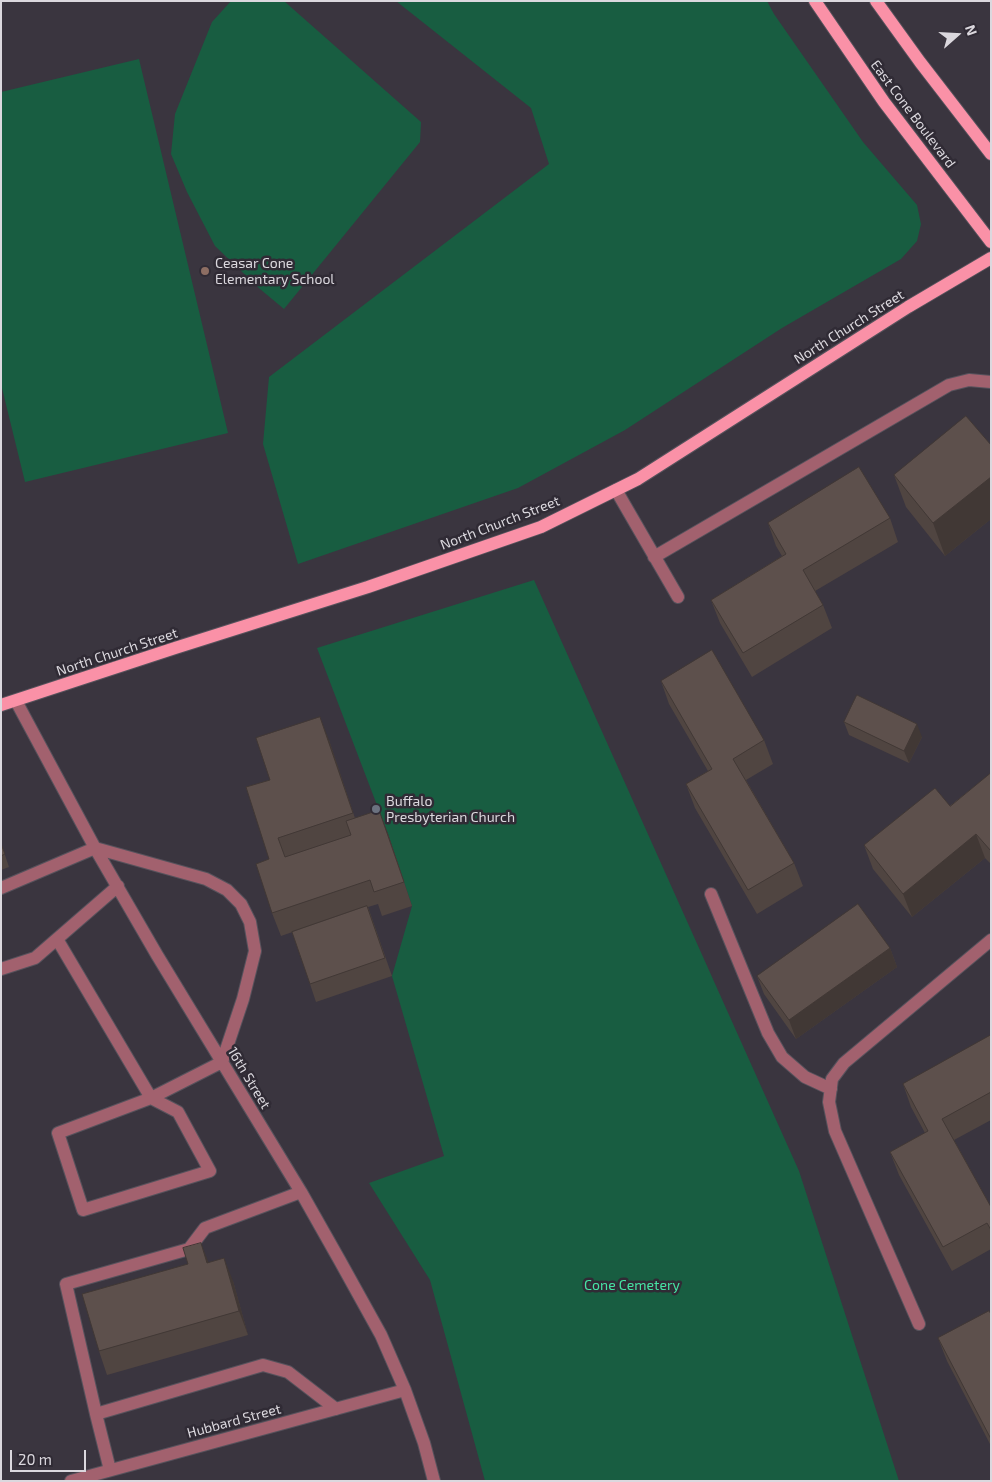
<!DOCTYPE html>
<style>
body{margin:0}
#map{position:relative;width:992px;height:1482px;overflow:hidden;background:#3a353f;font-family:"Exo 2",sans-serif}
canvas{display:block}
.frame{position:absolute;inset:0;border:2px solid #dbd8de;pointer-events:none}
.north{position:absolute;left:932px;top:10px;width:50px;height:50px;-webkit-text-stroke:4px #302b35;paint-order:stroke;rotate:71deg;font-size:14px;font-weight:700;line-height:20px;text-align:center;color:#dbd8de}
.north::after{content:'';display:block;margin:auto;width:18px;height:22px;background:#dbd8de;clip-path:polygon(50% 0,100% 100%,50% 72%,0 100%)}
.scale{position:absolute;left:10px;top:1450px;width:76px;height:22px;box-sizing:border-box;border:2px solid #dbd8de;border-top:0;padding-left:6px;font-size:15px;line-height:18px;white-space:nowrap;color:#dbd8de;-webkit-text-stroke:4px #302b35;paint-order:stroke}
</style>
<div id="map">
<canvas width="992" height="1482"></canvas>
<div class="frame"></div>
<div class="north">N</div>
<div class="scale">20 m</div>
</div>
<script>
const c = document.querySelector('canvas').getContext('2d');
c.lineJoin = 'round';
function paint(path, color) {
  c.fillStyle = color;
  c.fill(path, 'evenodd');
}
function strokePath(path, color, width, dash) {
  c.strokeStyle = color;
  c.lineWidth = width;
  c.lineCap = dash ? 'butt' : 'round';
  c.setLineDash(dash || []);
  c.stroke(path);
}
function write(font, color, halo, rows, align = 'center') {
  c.font = font + ' "Exo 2",sans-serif';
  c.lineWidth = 5;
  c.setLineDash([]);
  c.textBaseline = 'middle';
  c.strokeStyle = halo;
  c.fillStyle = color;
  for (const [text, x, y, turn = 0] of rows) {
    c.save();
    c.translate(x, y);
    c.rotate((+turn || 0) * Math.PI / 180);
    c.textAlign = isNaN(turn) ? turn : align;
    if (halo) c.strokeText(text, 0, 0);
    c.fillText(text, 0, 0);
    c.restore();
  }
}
const green = new Path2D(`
 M231 1H284L421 122 420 142 284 309 260 289 215 246 187 192 171 154 175 114 212 22Z
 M396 1H767L774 14 863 142 917 205 921 224 917 241 901 259 782 328 625 430 518 488 298 564 263 444 269 377 549 164 531 108Z
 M139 59 228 433 25 482 1 384V92Z
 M534 580 799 1171 899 1481H485L430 1280 369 1183 444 1156 392 976 412 906 388 834 317 648Z`);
const minor = new Path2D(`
 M616 490 678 597
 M654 557 949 385 969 380 991 382
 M16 701 95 848 157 955 301 1192 340 1261 381 1335 405 1390 424 1443 434 1481
 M1 888 95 848 206 879 227 890 241 904 250 922 255 951 243 999 222 1062 151 1098 58 1133 83 1210 210 1171 178 1112 151 1098 57 939
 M711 894 768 1033 782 1057 805 1077 831 1089
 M1 969 35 958 118 886
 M301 1192 205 1228 189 1249 66 1284 96 1414 263 1365 288 1372 336 1409
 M919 1324 835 1131 829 1102 832 1079 844 1063 991 940
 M96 1414 110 1470
 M71 1481 405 1390`);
const major = new Path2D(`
 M815 1 884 102 991 242
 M876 1 920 62 991 154
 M1 705 175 648 368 587 541 527 638 479 908 307 991 258`);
const wall = new Path2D(`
 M991 445V519L945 556 906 507 894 475Z
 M890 518 898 542 815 591 823 605 832 628 752 677 720 623 711 600 782 556 776 546 768 523Z
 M661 681 764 740 773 764 746 780 794 863 803 886 757 914 695 808 686 784 708 771 669 704Z
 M844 722 922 737 909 763 849 735Z
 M329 740 355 818 388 834 412 906 382 916 378 904 368 907 392 976 316 1002 310 984 301 929 281 936 272 913 269 859 270 780Z
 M991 773V864L985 858 912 917 873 869 864 845 950 806Z
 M1 843 9 867 1 870Z
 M890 948 897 967 796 1039 764 994 757 976Z
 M991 1035V1120L954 1140 991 1207V1249L952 1271 899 1175 890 1152 925 1133 911 1107 903 1084Z
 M208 1262 233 1281 248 1335 107 1375 99 1351Z
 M991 1314V1446L947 1361 938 1338Z`);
const shadedWall = new Path2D(`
 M991 477V519L945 556 933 523Z
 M320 717 329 740 361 837 353 813Z
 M917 724 922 737 909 763 904 751Z
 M379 810 388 834 412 906 404 882Z
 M976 834 985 858 912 917 903 894Z
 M890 948 897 967 796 1039 789 1020Z
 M201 1243 210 1266 207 1263Z
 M224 1258 233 1281 248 1335 239 1311Z`);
const building = new Path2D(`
 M966 416 991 445V477L933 523 894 475Z
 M859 467 890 518 803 570 823 605 743 653 711 600 786 554 768 523Z
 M712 650 764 740 733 759 794 863 748 890 686 784 712 769 661 681Z
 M857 695 917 724 904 751 844 722Z
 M320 717 353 813 278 838 285 857 351 835 346 821 379 810 404 882 374 892 370 880 272 913 256 864 269 859 246 787 270 780 256 738Z
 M991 773V851L976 834 903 894 864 845 935 788 950 806Z
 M1 844 5 854 1 856Z
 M858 904 890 948 789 1020 757 976Z
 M367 906 385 958 310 984 292 932Z
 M991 1035V1092L942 1119 991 1207V1230L987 1223 943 1247 890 1152 928 1131 903 1084Z
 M201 1243 207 1263 224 1258 239 1311 99 1351 82 1294 188 1264 183 1248Z
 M989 1311 991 1314V1439L938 1338Z`);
const markers = [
 [205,271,5,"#8d6e63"],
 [376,809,5,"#6b7280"]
];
const streetNames = [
 ["East Cone Boulevard",913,114,53],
 ["North Church Street",849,327,-32],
 ["North Church Street",500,523,-21],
 ["North Church Street",117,652,-18],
 ["16th Street",249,1078,59],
 ["Hubbard Street",234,1421,-15]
];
const poiNames = [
 ["Ceasar Cone",215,263],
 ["Elementary School",215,279],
 ["Buffalo",386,801],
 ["Presbyterian Church",386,817]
];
const parkNames = [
 ["Cone Cemetery",632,1285]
];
paint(green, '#185d41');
strokePath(minor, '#57525c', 14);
strokePath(major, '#57525c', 14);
strokePath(minor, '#a2616e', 12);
strokePath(major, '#fa91a7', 12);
paint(wall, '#504541');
paint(shadedWall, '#413835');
paint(building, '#5d504c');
strokePath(building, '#413835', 1);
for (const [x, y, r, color] of markers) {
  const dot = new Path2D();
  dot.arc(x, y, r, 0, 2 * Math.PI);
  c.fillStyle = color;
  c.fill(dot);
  strokePath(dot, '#302b35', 2);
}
write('14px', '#dbd8de', '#302b35', streetNames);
write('14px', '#dbd8de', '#302b35', poiNames, 'left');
write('14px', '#46e4a4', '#302b35', parkNames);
</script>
